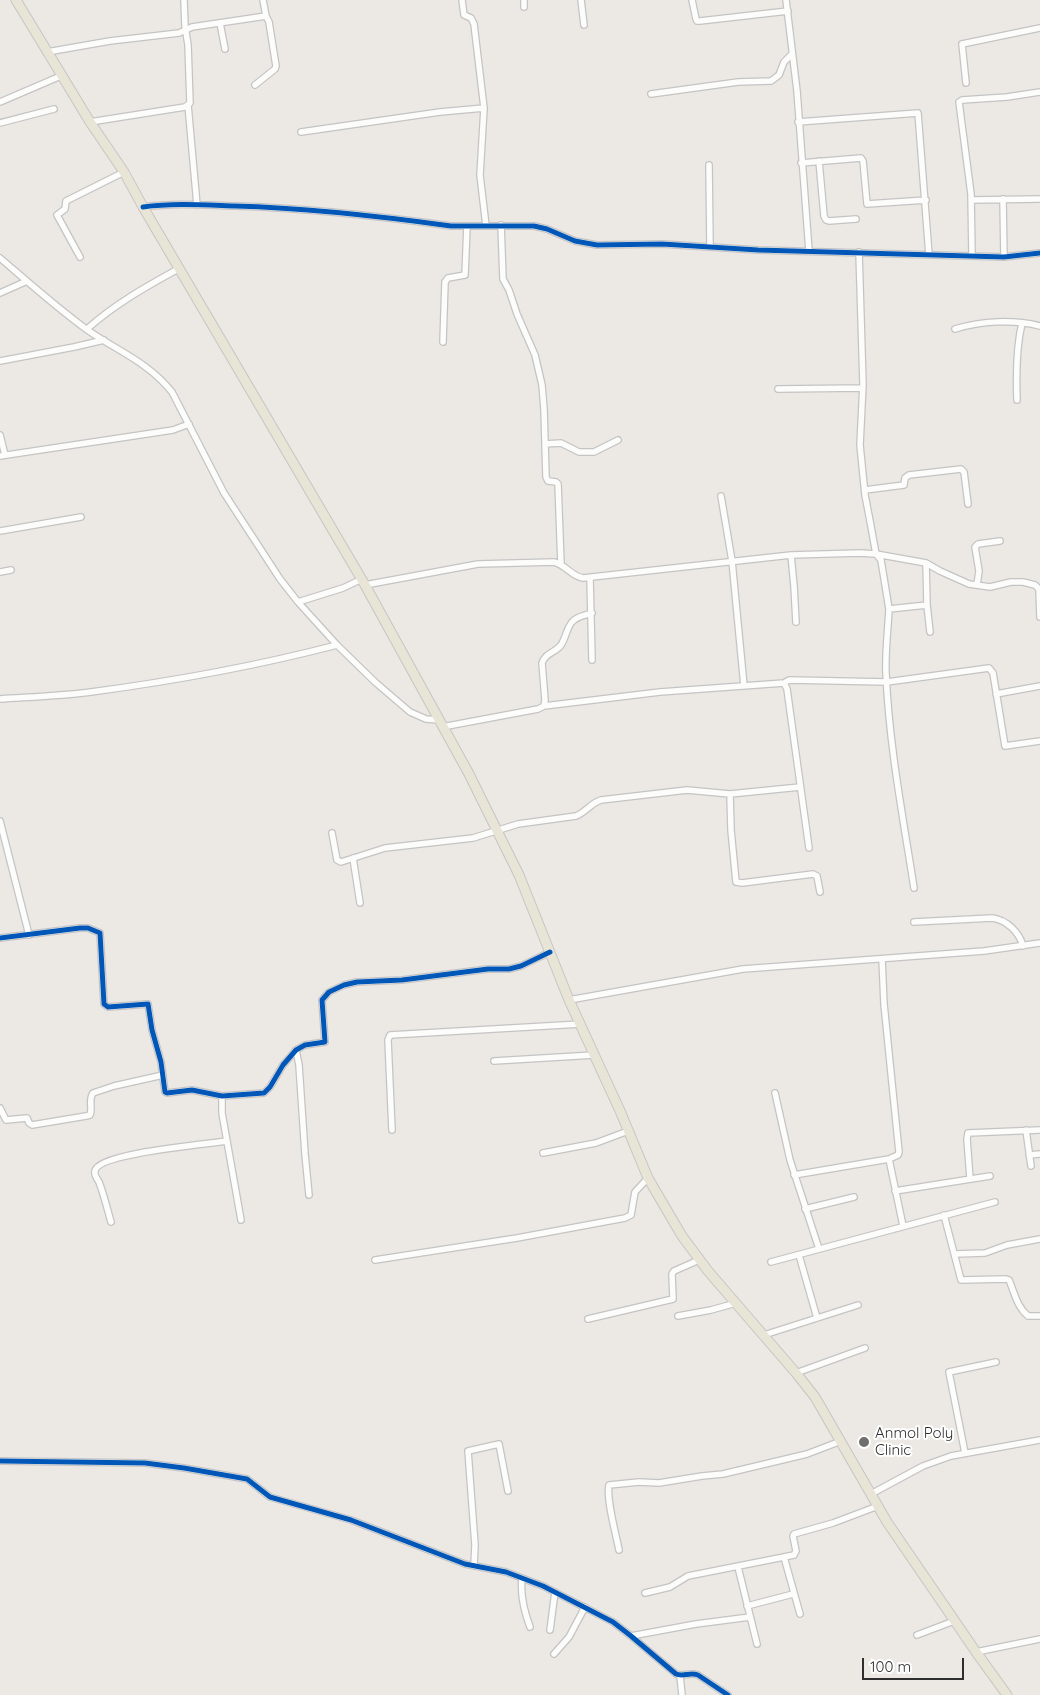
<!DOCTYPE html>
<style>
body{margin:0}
#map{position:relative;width:1040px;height:1695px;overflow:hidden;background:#ece8e4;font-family:Quicksand,sans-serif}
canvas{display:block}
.scale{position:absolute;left:862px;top:1658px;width:102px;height:22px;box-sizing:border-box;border:2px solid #2e2e2e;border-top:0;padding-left:6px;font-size:15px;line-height:18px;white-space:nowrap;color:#2e2e2e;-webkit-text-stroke:4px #fff;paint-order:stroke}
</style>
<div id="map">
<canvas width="1040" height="1695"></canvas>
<div class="scale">100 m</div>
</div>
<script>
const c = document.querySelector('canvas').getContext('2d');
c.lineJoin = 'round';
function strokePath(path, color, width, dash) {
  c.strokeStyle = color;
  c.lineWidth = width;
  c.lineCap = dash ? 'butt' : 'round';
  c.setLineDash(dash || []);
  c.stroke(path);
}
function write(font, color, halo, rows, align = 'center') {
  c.font = font + ' Quicksand,sans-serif';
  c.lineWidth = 4;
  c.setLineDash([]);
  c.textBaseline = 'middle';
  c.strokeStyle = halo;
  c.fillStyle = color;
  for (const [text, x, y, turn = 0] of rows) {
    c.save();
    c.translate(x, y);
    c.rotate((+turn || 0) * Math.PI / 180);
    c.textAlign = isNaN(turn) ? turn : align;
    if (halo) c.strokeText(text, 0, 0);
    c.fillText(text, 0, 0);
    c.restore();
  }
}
const minor = new Path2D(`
 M462 0 464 15 471 18 474 24 484 108 480 175 486 226
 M524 0V7
 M581 0 584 25
 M692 0 696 19 697 21H700L788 11
 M786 0 797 91 809 251
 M220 23 225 49
 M47 52 110 41 179 33 192 27 266 16 263 0
 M966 83 962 44 1040 28
 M255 85 275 69 276 66 269 22 266 16
 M651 94 738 82 771 81 779 75 784 62 792 54
 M0 102 63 75
 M188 105 197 205
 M90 122 185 107 190 103 188 45 185 26 184 0
 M798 122 918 113 929 255
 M0 123 54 109
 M301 132 440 112 484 108
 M819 161 824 216 826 220 829 221 856 219
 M801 163 861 158 863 161 867 204 926 200
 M709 165 710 246
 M1003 199 1004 257
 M971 200 1040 199
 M143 207C173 203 204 205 235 206 307 208 379 216 451 226H534L547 229 575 241 597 245 662 244 758 250 1004 257 1040 253
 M501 225 503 279 509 290 517 314 535 355 542 385 544 409 546 477 548 481 556 482 558 484 561 564
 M859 252 863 384 860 445 865 495 870 521 876 554 881 560 889 609
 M972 256 971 194 959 102 962 100 1007 97 1040 92
 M80 257 57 215 65 209 66 201 124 172
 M0 258C28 282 56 307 86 329 117 351 147 361 172 392L224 493 280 579 298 602 337 645 375 682 410 712 426 719 439 720
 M0 293 27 281
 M87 329C115 304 147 286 180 268
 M955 329C981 321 1013 319 1040 326
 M443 342 445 282 448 278 465 275 467 226
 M0 361 74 347 104 340
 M778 389 863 388
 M1017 400C1016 374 1016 348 1022 323
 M0 435 5 455
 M545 444 561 443 579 452H594L618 440
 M0 456 173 430 189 424
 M865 490 904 485 905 478 909 475 961 469 964 472 968 504
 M721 496 732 561 744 686
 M0 531 81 517
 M791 555 794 586 796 622
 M0 572 11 570
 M590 578 592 660
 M365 585 478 564 554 562C566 565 571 576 583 578L791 555 860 553 876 554 926 563 940 571 969 584 990 587 1011 582H1023L1035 585 1040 590
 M977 585 979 571 975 547 978 544 1000 541
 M1039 590 1040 617
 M298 602 343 588 362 579
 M927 605 930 632
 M784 683 789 680 887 682 989 668 993 673 1005 746 1040 741
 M996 694 1040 686
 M0 699C30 697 61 696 91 692 174 681 256 666 337 645
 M544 706 660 692 784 683 787 689 809 848
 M442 727 538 709 544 706 545 700 542 663C545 653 555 653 561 645 566 638 567 626 573 621 578 616 586 615 592 613
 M730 794 731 830 736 882 742 883 813 874 817 876 820 892
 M0 821 29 935
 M332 833 337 860 341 862 385 848 473 838 518 824 576 816C586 812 591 803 601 800L687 790 730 794 800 787
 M353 858 360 903
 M914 888C903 817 889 745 886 673 885 652 888 630 889 609L927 605 926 563
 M914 922 992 918C1007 920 1019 932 1023 946
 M0 938 80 928H88L100 933 104 1004 108 1007 148 1004 152 1030 161 1062 165 1092 167 1093 192 1090 222 1096 264 1093 270 1087 283 1065 296 1050 305 1045 325 1042 322 1000 329 992 344 985 357 982 402 980 488 969H509L521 966 550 952
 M569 1000 743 969 984 951 1040 943
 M296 1050 299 1065 305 1154 309 1195
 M494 1061 594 1055
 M775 1093 790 1160 819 1249
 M222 1096V1113L241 1220
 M0 1108 6 1120 27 1118 29 1123 32 1125 86 1116 90 1115C93 1108 88 1100 93 1093L114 1086 163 1075
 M392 1130 388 1040 390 1035 581 1024
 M1026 1130 1031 1166
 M543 1153 596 1143 628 1131
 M1029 1155 1040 1154
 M889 1159 903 1226
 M794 1175 889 1159 898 1155 899 1152 884 1004 882 959
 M970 1179 967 1139 968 1133 1040 1130
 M895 1191 990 1176
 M805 1209 854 1197
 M944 1215 961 1280 1006 1279 1009 1280C1015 1294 1017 1307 1028 1316H1040
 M111 1222C107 1208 104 1195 99 1182 97 1179 94 1174 95 1171 97 1153 208 1144 227 1141
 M955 1254 985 1253 1007 1245 1040 1239
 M799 1255 817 1318
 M375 1260 517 1238 625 1218 631 1215 635 1192 648 1178
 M771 1262 995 1202
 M678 1316 711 1310 736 1303
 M588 1319 673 1299 672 1274 674 1271 699 1260
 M764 1335 858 1305
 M796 1373 865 1348
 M965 1453 949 1372 996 1362
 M0 1461 145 1463 184 1468 247 1479 270 1497 351 1520 465 1564 506 1572 543 1586 613 1622 631 1636 676 1674C683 1677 690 1672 698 1675L728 1695
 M871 1494 923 1466 951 1456 1040 1440
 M619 1550C616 1534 606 1499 609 1485L639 1482 659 1483 702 1476 723 1474 807 1454 841 1441
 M784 1557 800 1614
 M474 1566 475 1545 468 1451 499 1444 508 1491
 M738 1567 757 1644
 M522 1578C520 1595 524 1611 530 1627
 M645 1593 670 1587 688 1576 794 1555 796 1551 793 1536 794 1534 833 1523 878 1506
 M747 1606 793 1594
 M550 1630 555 1592
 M917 1635 954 1621
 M631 1636 696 1624 750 1617
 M976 1652 1040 1639
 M554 1654 569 1637 585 1607
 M680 1676 682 1695`);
const primary = new Path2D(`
 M16 0 90 122 124 172 143 207 365 585 469 774 519 875 569 1000 621 1113 648 1178 662 1202 682 1236 708 1271 796 1373 815 1397 887 1522 976 1652 1007 1695`);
const cycleway = new Path2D(`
 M143 207C173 203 204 205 235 206 307 208 379 216 451 226H534L547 229 575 241 597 245 662 244 758 250 1004 257 1040 253
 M0 938 80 928H88L100 933 104 1004 108 1007 148 1004 152 1030 161 1062 165 1092 167 1093 192 1090 222 1096 264 1093 270 1087 283 1065 296 1050 305 1045 325 1042 322 1000 329 992 344 985 357 982 402 980 488 969H509L521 966 550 952
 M0 1461 145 1463 184 1468 247 1479 270 1497 351 1520 465 1564 506 1572 543 1586 613 1622 631 1636 676 1674C683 1677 690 1672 698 1675L728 1695`);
const markers = [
 [864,1442,6,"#706f6e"]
];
const poiNames = [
 ["Anmol Poly",875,1433],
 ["Clinic",875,1450]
];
strokePath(minor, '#c5c4c5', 8);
strokePath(primary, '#c6c5c4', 11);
strokePath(minor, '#fcfcfb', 5.5);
strokePath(primary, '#e8e4d6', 9);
strokePath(cycleway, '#0057b8', 5);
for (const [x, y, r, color] of markers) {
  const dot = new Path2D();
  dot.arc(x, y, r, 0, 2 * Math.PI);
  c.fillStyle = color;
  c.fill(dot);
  strokePath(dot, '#fff', 2);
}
write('15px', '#2e2e2e', '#fff', poiNames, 'left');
</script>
